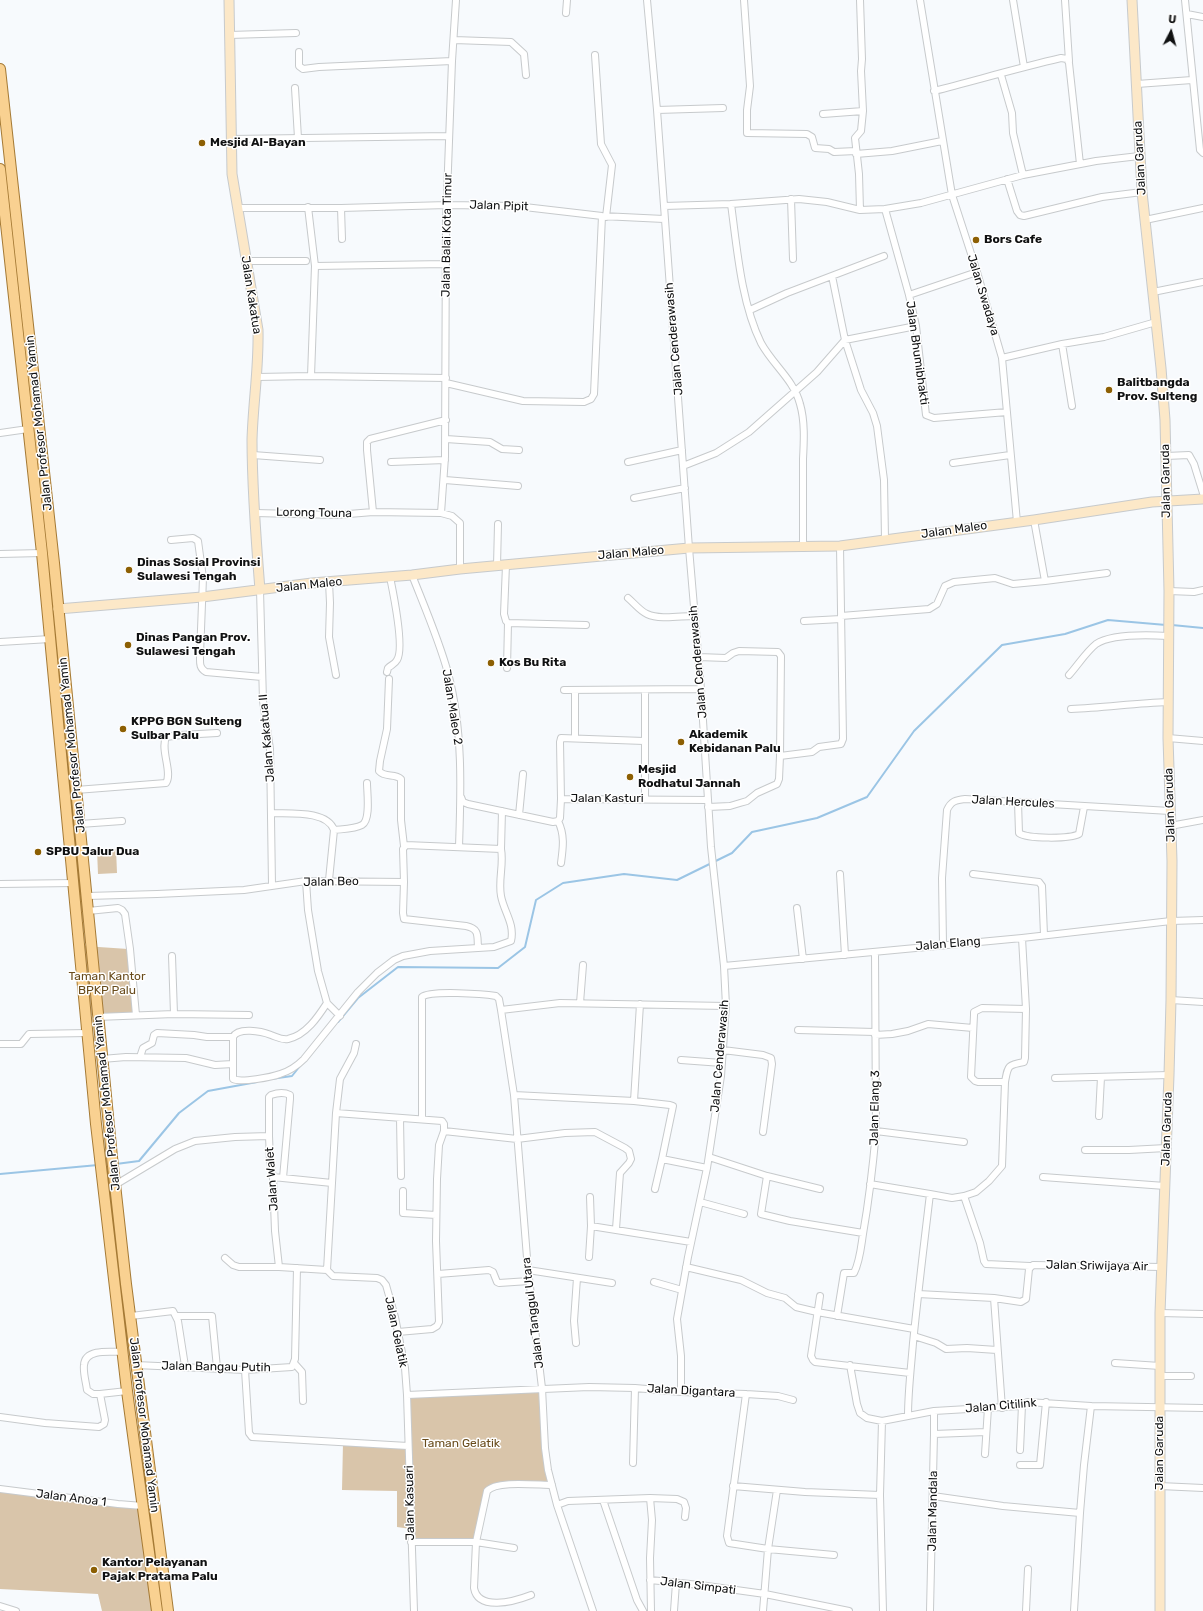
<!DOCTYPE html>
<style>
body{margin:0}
#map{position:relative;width:1203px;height:1611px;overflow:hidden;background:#f7fafd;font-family:Rubik,sans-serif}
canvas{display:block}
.north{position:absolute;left:1151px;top:12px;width:40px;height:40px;-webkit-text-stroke:3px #fff;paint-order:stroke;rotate:6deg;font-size:11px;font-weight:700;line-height:16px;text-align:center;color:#101112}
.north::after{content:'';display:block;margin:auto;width:14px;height:18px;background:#101112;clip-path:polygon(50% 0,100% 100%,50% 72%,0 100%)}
</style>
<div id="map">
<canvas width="1203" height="1611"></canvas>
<div class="north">U</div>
</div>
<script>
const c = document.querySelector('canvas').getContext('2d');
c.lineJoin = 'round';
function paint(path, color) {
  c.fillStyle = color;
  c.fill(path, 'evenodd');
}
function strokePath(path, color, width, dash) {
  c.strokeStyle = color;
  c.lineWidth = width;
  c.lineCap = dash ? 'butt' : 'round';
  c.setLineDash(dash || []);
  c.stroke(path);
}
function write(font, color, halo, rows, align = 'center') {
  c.font = font + ' Rubik,sans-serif';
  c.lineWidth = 3;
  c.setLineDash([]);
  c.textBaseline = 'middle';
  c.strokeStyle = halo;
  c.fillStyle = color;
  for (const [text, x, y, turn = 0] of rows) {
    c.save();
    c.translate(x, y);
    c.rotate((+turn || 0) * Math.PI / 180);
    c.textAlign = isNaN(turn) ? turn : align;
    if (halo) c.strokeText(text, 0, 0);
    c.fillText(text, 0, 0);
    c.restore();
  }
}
const green = new Path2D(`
 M116 849 117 873 98 874 97 850Z
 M84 946 128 949 133 1015 101 1020 86 1012 83 982Z
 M540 1389 550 1484H497L486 1490 475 1539 412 1541 411 1529 397 1527V1491L342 1490 343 1443 408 1447 406 1394Z
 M0 1489 155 1511 168 1611H102L98 1594 0 1589Z`);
const stream = new Path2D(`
 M1172 625 1203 628
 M338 1022 358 998 398 967 498 968 525 947 536 900 563 883 624 874 677 880 732 853 752 832 817 818 867 797 914 731 1002 645 1065 634 1108 620 1166 625
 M271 1079 292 1076 300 1066
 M116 1164 139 1161 179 1113 208 1091 257 1082
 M0 1174 98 1165`);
const street = new Path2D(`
 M647 0 657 110 689 548 701 689 711 847 724 966 726 1006 721 1076 707 1168 688 1257 677 1319 681 1356V1392
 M744 0 750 86 747 110V133L807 134 812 137 815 148 829 149 834 152 856 151
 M860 0 862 59 861 71 863 111 861 131 855 138 859 174 860 210
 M920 0 952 195 977 272 1002 358 1017 522
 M1013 0 1024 67
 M1065 0 1069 61
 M1185 0 1200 150 1203 153
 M566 13 567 0
 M1187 14 1203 17
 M229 35 296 33
 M454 40 511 42 524 54 526 75
 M299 52V66L303 69 319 67 452 61
 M595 55 601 144 612 165 606 217
 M1001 75 1012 113 1013 133 1023 175
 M1137 84 1192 80
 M295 88 298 138
 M934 91C977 80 1018 68 1061 58L1067 59 1069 63 1080 164
 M657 110 723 108
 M823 114 863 111
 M231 139 449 136
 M856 154 892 151 942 141
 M1007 179 1017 211 1020 215 1024 216 1102 197 1142 192
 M791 199 793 259
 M731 204C737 248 741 302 761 343 773 365 794 380 800 404 805 421 804 441 803 459 803 488 803 518 803 547
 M664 206 731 204 799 199 827 202 860 210 885 209 921 203 1023 175 1096 161 1139 156
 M308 207 315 266 311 376 446 378
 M238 208H341L447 205 516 206 602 216 664 219
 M341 208 342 239
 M885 209 909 295 916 326 926 415 934 418 1007 412
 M1145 220 1203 208
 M245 261H306
 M315 266 446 264
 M832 276 845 340 861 390 873 413 877 426 884 480 885 539
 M1153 292 1203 282
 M909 295 977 272
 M750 310 787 293 884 256
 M1062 344 1072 406
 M1002 358 1062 344 1104 337 1156 322
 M257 377 311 376
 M446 383 523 401 584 402 591 399 594 394 602 216
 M0 433 28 429
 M446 439 490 442 502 449 519 450
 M253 455 320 460
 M1166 456 1189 455 1194 464 1203 493
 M391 462 445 460
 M628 462 682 450
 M953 463 1010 455
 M683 466 716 453 749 432 817 372 845 340 916 326
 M445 480 518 486
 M634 498 685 488
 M373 512 367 450V442L370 439 446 420
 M255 513 337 515 373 512 441 513 452 516 460 523V569
 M441 513 445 457 446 222 452 61 456 0
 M171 540 193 538 198 541 203 578 200 655C200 663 199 668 206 672L262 677
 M0 554 42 553
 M506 565 504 614 506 621 508 623 507 668
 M497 566 498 524
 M412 575C425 608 439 640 448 673 463 729 461 790 459 847
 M1045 581 1107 573
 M329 582 330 603 329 637 336 675
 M260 590 263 701 270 749 272 885
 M1169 591 1194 592 1203 590
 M628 598C634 603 640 611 647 614 660 620 680 616 694 616
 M841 616 929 609 937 604 945 586 954 582 995 578 1013 584 1045 581 1034 520
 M804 621 841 619
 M508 623 586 625
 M0 642 50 639
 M698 657 726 658 733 653 739 651 778 652 781 656 780 756 812 752 819 747 841 744 843 739 840 546
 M387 672 388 668C391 665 395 664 397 660 405 648 393 592 390 577
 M1069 675C1078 665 1086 652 1096 644 1111 634 1150 635 1168 636
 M389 679 387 729 380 761 379 771C385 778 395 773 401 779V820L404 846
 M564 690 701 689
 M575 690V738
 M1071 709C1103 708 1135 703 1168 702
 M1168 738 1203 741
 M76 790 166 783C173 773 160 750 166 737L181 735 217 733
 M461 797 463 802 468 804 553 822 558 821 560 818 561 799 707 800
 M561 799 560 742 561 738 644 741
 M645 799V690
 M1018 802 1019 833C1027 839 1070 839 1079 834L1084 807
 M708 807 730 806 740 803 747 801 757 793 777 784 779 779 780 756
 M272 813C289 814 327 810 334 830L329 880
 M519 815 523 774
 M558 821C565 835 563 848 561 863
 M80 824 122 821
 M1170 826 1203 820
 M334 830C342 829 355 829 362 825 371 820 367 793 367 783
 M840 874 845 955
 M973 874 1039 882 1042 886 1044 935
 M306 881 308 910 318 971 327 1003 340 1016
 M404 882 403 913 404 919 466 926C480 929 477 936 478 948
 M0 884 74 883
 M87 896 157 894 244 890 306 881 404 882 403 849 406 845 501 849 502 811
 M797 908 803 959
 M88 911 118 908 122 910 125 914 130 949 136 1015
 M943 944 942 878 947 810C951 801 956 800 965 799L1170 811
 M172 956 174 1014
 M724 966 1022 938 1171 921 1203 920
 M1171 1000 1203 1002
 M580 1003 583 965
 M501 1010 560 1003 726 1006
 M97 1017 174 1014 249 1015
 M798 1030 875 1032
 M875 1035 892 1034 908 1031 928 1024 973 1028
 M233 1037V1079C241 1083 272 1077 280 1074 290 1071 297 1066 304 1059L358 992 377 973 394 960 403 956 430 951 494 947 511 941C515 924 504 912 501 896 498 880 504 864 501 849
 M0 1044H21L29 1034 88 1033
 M723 1050 763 1055 771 1058 772 1064 763 1132
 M140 1057 143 1048 152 1043 154 1035 157 1033 194 1035 207 1037H233C238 1027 261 1031 271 1035 277 1037 281 1040 288 1039 306 1035 318 1017 327 1003
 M102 1059 126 1057 186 1058 215 1065 233 1064
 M681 1060 722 1063
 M1055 1078 1169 1075
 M1005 1082H978L975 1081 971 1077 974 1015V1012L982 1008 1026 1009
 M514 1095 634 1101 640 1004
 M634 1101 670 1105 673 1106 662 1159 707 1168
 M336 1113 340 1079 354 1053 356 1044
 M1099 1116 1101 1077
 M400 1118 401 1176
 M422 1119V997C430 990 484 994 496 996L499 999 501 1010 514 1095 528 1270 542 1388 545 1448 548 1470 557 1505 593 1611
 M444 1131 517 1139 565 1133 595 1132 625 1148 629 1151 631 1159 629 1163 620 1173 616 1229
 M876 1131 964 1142
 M269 1136V1097L271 1095C277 1093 284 1092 290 1095V1099L283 1178
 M1085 1150H1129L1166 1148
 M709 1157 767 1176
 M273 1177 332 1183 336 1113 442 1121 444 1124V1131L439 1145 437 1179 436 1241 439 1322 437 1326 432 1329 398 1332
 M1043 1177 1165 1186
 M870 1184 930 1194C924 1244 918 1293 913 1343 911 1368 908 1392 908 1416
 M115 1185 175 1149 195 1141 235 1137 269 1136 270 1161 273 1177 275 1231 279 1267 327 1270
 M655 1189 662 1159
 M820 1189 767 1176 761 1214 790 1221 863 1233
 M403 1191V1213L436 1215
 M930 1194 952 1198 964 1196 976 1192 989 1181 1002 1166 1005 1082C1008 1066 1007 1065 1024 1062L1025 1058 1026 1009 1022 938
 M964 1196 980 1243 984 1261 986 1264 1030 1266
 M590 1197 591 1226 691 1242
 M700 1202 744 1214
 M589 1257 591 1226
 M225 1258 233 1265 239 1267H279
 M686 1267 741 1280 767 1293 785 1298 796 1307 817 1312 914 1329
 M327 1270 333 1276 377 1278 382 1280 386 1285 395 1317 405 1368 407 1395 414 1611
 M327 1270 332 1183
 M528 1270 612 1283
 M438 1274 489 1270 493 1272 497 1282 499 1283 529 1281
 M654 1282 682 1290
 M918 1294 994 1298 1021 1302 1026 1299 1029 1269 1033 1265 1162 1267
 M820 1296 811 1356 813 1360 815 1362 910 1373
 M994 1298 1002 1408
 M1160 1313 1203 1314
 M131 1316 173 1311 178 1321 185 1366
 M177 1316H212L217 1368
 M837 1316 844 1273H854C860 1261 861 1247 863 1234 869 1200 873 1165 876 1131L875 952
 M914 1336 936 1343 946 1349 967 1348 997 1350
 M576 1343 574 1321 577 1278
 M294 1363 302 1372 303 1401
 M1115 1363 1160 1366
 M136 1365 245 1370 292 1367 295 1359 297 1268
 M850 1365 857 1404 860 1413 867 1418 882 1421 934 1411 1019 1406 1027 1402 1091 1406 1203 1408
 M245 1370 249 1433 252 1437 408 1446
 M1160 1376H1191
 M100 1394H93L87 1390C86 1382 83 1373 84 1365 85 1348 112 1352 123 1352
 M746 1394 727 1536 729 1543 768 1549 763 1611
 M407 1395 589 1387 635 1388 681 1392 746 1394 778 1396 793 1400
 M0 1417 45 1423 99 1427 104 1424 105 1420 100 1394 127 1391
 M882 1421 880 1495 883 1611
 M934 1434 986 1432
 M1020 1450 1022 1405
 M985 1454 988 1408
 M633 1463 635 1388
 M1020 1465H1040L1046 1402
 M733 1486 805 1492 880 1495
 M1160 1486 1203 1488
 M0 1489 118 1504 143 1506
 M777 1490 768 1549 834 1555
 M933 1496 1003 1506 1080 1513 1074 1611
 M650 1498 677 1499 684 1502 686 1508 685 1517
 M603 1500 637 1600 643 1611
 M557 1505 568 1501 650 1498 652 1520 650 1558 651 1611
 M1080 1513 1084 1465 1091 1406
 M411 1542H476L487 1491C496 1480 537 1485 552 1485
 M514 1548 476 1542 474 1588C478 1611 513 1602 531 1595
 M650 1580 700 1585 765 1594 849 1611
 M0 1606 16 1611
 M674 1611 676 1583
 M930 1611 934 1434V1411
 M1026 1611 1028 1569`);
const secondary = new Path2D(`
 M229 0 232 174 258 330C259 367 253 403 252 440 252 490 256 540 260 590
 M1132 0 1142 192 1161 368 1165 420 1169 591 1168 738 1172 861 1171 1000 1169 1075 1160 1313V1611
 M58 609 202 597 312 583 412 575 460 569 689 548 840 546 1034 520 1152 502 1203 499`);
const primary = new Path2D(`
 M0 69 54 563 112 1157 126 1284 168 1611
 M0 169 42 553 96 1124 127 1391 157 1611`);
const markers = [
 [202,143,4,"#8c5f03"],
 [976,240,4,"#8c5f03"],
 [1109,390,4,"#8c5f03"],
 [129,570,4,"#8c5f03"],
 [128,645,4,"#8c5f03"],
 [491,663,4,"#8c5f03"],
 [123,729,4,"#8c5f03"],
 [681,742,4,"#8c5f03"],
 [630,777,4,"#8c5f03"],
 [38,852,4,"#8c5f03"],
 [94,1570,4,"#8c5f03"]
];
const poiNames = [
 ["Mesjid Al-Bayan",210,143],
 ["Bors Cafe",984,240],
 ["Balitbangda",1117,383],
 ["Prov. Sulteng",1117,397],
 ["Dinas Sosial Provinsi",137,563],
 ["Sulawesi Tengah",137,577],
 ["Dinas Pangan Prov.",136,638],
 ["Sulawesi Tengah",136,652],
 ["Kos Bu Rita",499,663],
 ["KPPG BGN Sulteng",131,722],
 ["Sulbar Palu",131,736],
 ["Akademik",689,735],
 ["Kebidanan Palu",689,749],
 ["Mesjid",638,770],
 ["Rodhatul Jannah",638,784],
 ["SPBU Jalur Dua",46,852],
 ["Kantor Pelayanan",102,1563],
 ["Pajak Pratama Palu",102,1577]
];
const streetNames = [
 ["Jalan Garuda",1140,158,-93],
 ["Jalan Pipit",499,206,2],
 ["Jalan Balai Kota Timur",447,235,-89],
 ["Jalan Kakatua",251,295,81],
 ["Jalan Swadaya",983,295,73],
 ["Jalan Cenderawasih",674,339,-95],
 ["Jalan Bhumibhakti",917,353,82],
 ["Jalan Profesor Mohamad Yamin",39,423,-96],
 ["Jalan Garuda",1166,481,-91],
 ["Lorong Touna",314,513,1],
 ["Jalan Maleo",954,530,-8],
 ["Jalan Maleo",631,553,-5],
 ["Jalan Maleo",309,585,-6],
 ["Jalan Cenderawasih",698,662,-95],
 ["Jalan Maleo 2",452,707,81],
 ["Jalan Kakatua II",267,738,-95],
 ["Jalan Profesor Mohamad Yamin",72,745,-96],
 ["Jalan Kasturi",607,799],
 ["Jalan Hercules",1013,802,3],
 ["Jalan Garuda",1170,805,-92],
 ["Jalan Beo",331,882,-1],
 ["Jalan Elang",948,944,-5],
 ["Jalan Cenderawasih",720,1056,-85],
 ["Jalan Profesor Mohamad Yamin",107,1103,-96],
 ["Jalan Elang 3",875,1108,-89],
 ["Jalan Garuda",1167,1129,-88],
 ["Jalan Walet",272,1179,-94],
 ["Jalan Sriwijaya Air",1097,1266,1],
 ["Jalan Tanggul Utara",533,1313,-97],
 ["Jalan Gelatik",396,1332,78],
 ["Jalan Bangau Putih",216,1367,1],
 ["Jalan Digantara",691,1391,3],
 ["Jalan Citilink",1001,1406,-5],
 ["Jalan Profesor Mohamad Yamin",144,1425,83],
 ["Jalan Garuda",1160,1453,-90],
 ["Jalan Anoa 1",71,1498,7],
 ["Jalan Kasuari",410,1503,-91],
 ["Jalan Mandala",933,1511,-89],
 ["Jalan Simpati",698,1586,7]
];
const parkNames = [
 ["Taman Kantor",107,977],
 ["BPKP Palu",107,991],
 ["Taman Gelatik",461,1444]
];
paint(green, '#d9c5aa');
strokePath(stream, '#9bc5e5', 2);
strokePath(street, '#c7cacc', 8);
strokePath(secondary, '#c7cacc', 11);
strokePath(primary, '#a57a35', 12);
strokePath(street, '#fff', 6);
strokePath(secondary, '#fce8c8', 9);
strokePath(primary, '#f9d191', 10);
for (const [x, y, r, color] of markers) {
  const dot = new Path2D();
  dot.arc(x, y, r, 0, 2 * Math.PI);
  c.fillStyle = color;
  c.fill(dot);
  strokePath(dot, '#fff', 1.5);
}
write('bold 12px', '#101112', '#fff', poiNames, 'left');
write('12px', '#101112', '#fff', streetNames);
write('12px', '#694c1c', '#fff', parkNames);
</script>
